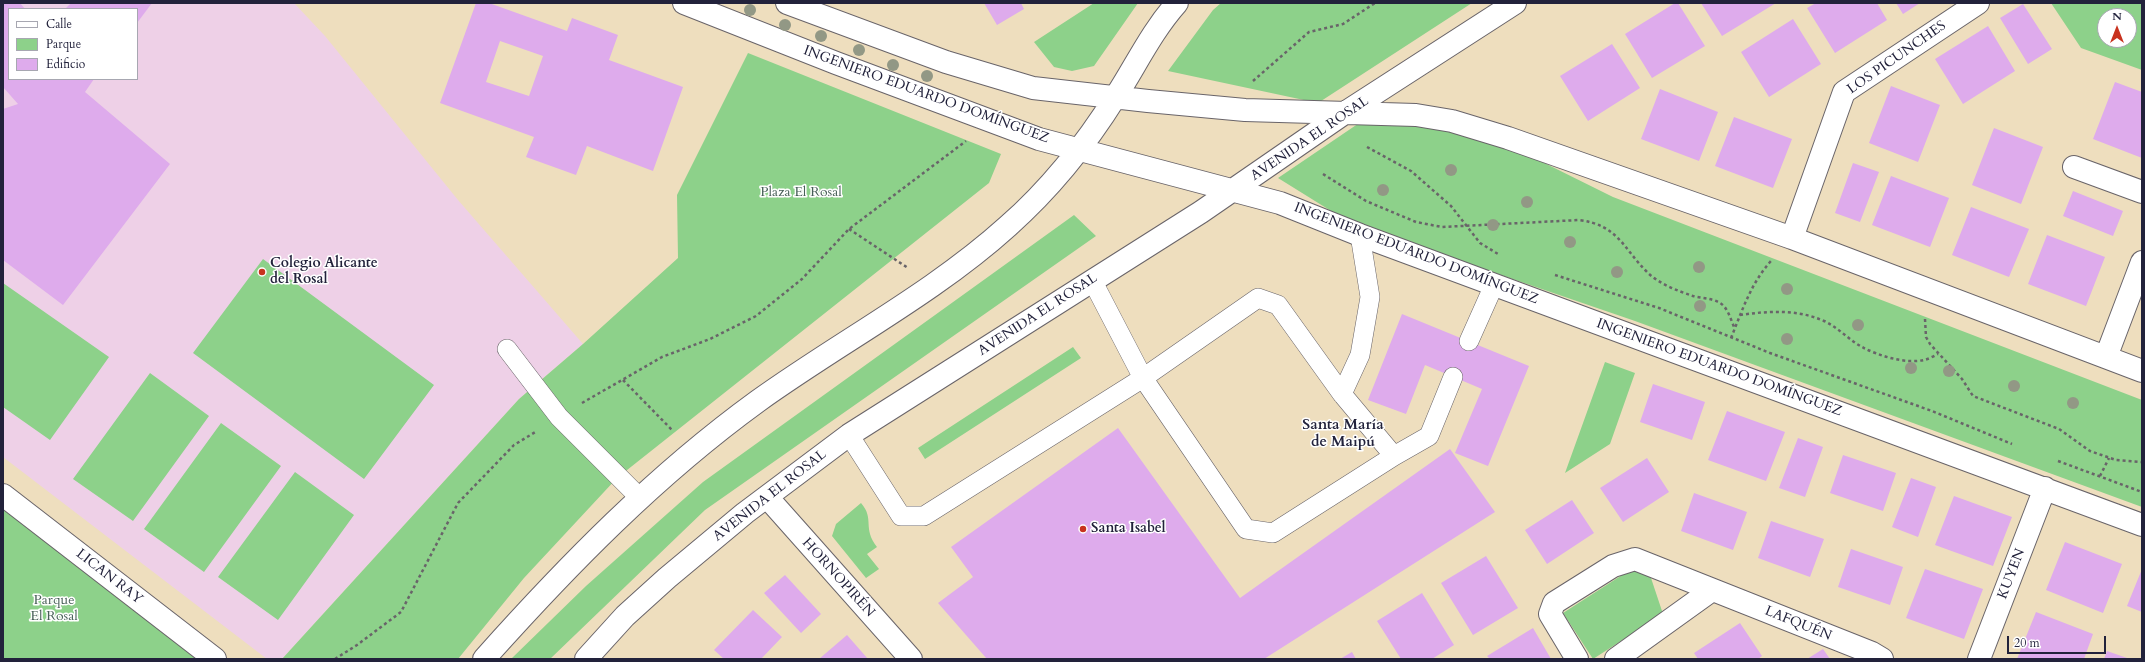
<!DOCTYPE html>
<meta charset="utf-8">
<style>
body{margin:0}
#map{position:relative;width:2145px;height:662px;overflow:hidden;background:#eedebe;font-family:Cardo,serif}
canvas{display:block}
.frame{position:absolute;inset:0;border:4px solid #22223b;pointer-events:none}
.legend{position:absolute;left:8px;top:8px;width:130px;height:72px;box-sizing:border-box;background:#fff;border:1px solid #a7a7b1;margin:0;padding:5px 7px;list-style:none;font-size:12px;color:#22223b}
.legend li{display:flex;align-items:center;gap:8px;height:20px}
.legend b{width:20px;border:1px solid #a7a7b1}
.north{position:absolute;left:2097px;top:8px;width:40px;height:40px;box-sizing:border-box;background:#fff;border:1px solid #a7a7b1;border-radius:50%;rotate:0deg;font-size:11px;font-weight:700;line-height:16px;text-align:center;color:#22223b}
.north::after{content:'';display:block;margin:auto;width:14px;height:18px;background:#c8321e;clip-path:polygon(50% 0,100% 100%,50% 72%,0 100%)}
.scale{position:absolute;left:2007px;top:636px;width:99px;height:18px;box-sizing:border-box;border:2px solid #22223b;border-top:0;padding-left:5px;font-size:12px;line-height:14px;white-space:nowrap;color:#22223b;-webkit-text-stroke:3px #fff;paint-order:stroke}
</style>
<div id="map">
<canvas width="2145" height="662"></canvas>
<div class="frame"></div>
<ul class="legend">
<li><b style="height:5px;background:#fff"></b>Calle</li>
<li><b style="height:11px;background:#8dd18a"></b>Parque</li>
<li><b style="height:11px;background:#deabec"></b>Edificio</li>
</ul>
<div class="north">N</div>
<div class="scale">20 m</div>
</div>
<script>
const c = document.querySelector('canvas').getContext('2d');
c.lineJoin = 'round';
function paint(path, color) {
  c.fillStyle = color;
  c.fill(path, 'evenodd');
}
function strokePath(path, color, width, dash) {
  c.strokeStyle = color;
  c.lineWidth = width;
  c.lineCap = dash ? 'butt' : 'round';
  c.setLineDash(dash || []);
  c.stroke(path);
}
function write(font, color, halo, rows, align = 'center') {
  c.font = font + ' Cardo,serif';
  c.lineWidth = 3;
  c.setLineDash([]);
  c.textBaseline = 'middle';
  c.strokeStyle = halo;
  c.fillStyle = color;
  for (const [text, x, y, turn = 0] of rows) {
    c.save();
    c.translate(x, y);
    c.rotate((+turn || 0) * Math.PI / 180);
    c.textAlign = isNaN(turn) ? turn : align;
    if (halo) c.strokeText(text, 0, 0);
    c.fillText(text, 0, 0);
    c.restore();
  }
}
const built = new Path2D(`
 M3 3H294L325 36 458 200 583 344 519 399 282 659H267L3 457ZM9 9H137V79H9Z`);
const green = new Path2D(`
 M1094 3H1138L1094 66 1072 71 1054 67 1034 42Z
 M1221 3H1472L1318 103 1168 71 1213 10Z
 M2051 3H2142V70L2081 48ZM2105 16H2129V40H2105Z
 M748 53 1001 154 989 183 617 478 524 578 458 659H282L519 399 583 344 678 258 677 195Z
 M1371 115 1502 142 1613 197 2142 400V507L1635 321 1352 224 1278 178Z
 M1074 215 1096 236 705 510 550 659H511L586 586 703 482Z
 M263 259 434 385 364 479 193 353Z
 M3 283 109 357 50 440 3 407Z
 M1073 347 1081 358 925 459 918 448Z
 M1605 362 1635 373 1610 444 1565 473Z
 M150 373 209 416 133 521 73 479Z
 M221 423 281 466 204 572 144 529Z
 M295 472 354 515 278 620 218 577Z
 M861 503C875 519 862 528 877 547L867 554 879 569 866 578 832 536 836 524Z
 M3 507 198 659H3Z
 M1633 568 1651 578 1663 614 1593 659 1563 613Z`);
const building = new Path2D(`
 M3 3H20L25 9H9V79H94L85 92 170 164 63 305 3 260V109L18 104 3 87Z
 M71 3H152L137 23V9H65Z
 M476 3H489L567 31 572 18 618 35 609 60 683 87 653 171 587 146 576 175 526 157 534 137 440 103ZM500 41 543 56 529 96 486 82Z
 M984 3H1021L1024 9 997 25Z
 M1675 3H1678L1705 46 1652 78 1625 34Z
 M1701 3H1776L1722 36Z
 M1816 3H1877L1887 20 1835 53 1807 8Z
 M1896 3H1920L1903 14Z
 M2023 4 2052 49 2028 64 2000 18Z
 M1793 19 1821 64 1769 97 1741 52Z
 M1988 26 2015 71 1963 104 1935 59Z
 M1612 44 1640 88 1588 121 1560 76Z
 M2115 82 2142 92V158L2093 139Z
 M1891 86 1940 105 1918 162 1869 143Z
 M1660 89 1718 112 1699 161 1641 139Z
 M1734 117 1792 139 1773 188 1715 166Z
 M1994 128 2043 147 2021 204 1972 185Z
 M1853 163 1879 172 1860 222 1835 213Z
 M1891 176 1949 198 1930 247 1872 225Z
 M2073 191 2123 211 2113 236 2063 216Z
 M1971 207 2029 229 2009 277 1952 255Z
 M2047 235 2105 257 2086 306 2028 284Z
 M1402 314 1529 366 1488 466 1455 453 1482 389 1425 365 1406 414 1368 400Z
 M1653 384 1705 402 1692 440 1640 422Z
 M1727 411 1785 432 1766 481 1708 460Z
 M1118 428 1240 598 1450 449 1495 512 1264 659H987L938 603 973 577 951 547Z
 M1798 438 1823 447 1805 497 1779 488Z
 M1843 455 1896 473 1883 511 1830 493Z
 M1647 458 1669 492 1623 522 1600 488Z
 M1911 478 1936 487 1918 537 1892 527Z
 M1694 493 1747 512 1733 550 1681 531Z
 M1954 496 2012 517 1993 566 1935 545Z
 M1572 500 1594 533 1547 564 1525 530Z
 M1771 521 1824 539 1810 577 1758 558Z
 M2065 542 2122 564 2103 613 2046 590Z
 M1851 549 1903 567 1890 605 1838 587Z
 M1486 556 1518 608 1473 635 1441 583Z
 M1925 569 1983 589 1964 639 1906 618Z
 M2142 569V612L2127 606Z
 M785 575 821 614 801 633 764 593Z
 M1422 593 1454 645 1432 659H1401L1377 621Z
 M753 610 782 637 761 659H724L714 650Z
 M2036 612 2093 634 2084 659H2017Z
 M1740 623 1762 656 1758 659H1698L1694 653Z
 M1533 628 1551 659H1490L1487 656Z
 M847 635 868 659H819Z
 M1823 649 1830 659H1807Z
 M2107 651 2130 659H2104Z
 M1352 652 1356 659H1340Z`);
const path = new Path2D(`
 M1253 81 1309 32 1343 24 1375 3
 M1367 147 1411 171 1451 206 1480 243 1498 254
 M1323 174 1366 201 1416 222 1442 227 1579 220C1618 225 1623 248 1647 272 1659 284 1678 291 1693 296 1705 299 1719 298 1726 309 1730 315 1732 323 1735 329
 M849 229 908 268
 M1555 275 1659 308 1770 353 1932 411 2012 444
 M1740 315C1769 311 1797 309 1824 321 1839 328 1849 340 1862 347 1879 356 1905 364 1924 360 1929 359 1934 356 1938 354
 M1925 319 1926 337 1930 344 1962 379 1973 396 2059 429 2090 451 2116 460 2142 462
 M1731 338C1742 311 1751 283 1771 261
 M623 380 673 431
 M582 403 662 357 710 339 756 316 802 279 849 229 966 141
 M2058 461 2142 492
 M2100 476 2109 458
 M335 659 357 645 401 612 458 503 514 445 537 431`);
const service = new Path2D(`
 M1092 280 1143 378 1246 529 1273 533 1394 456 1429 436 1453 377
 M1469 341 1494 285
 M507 349 559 417 640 498
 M1342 394 1360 355 1370 297 1360 235
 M849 435 901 516H924L1143 378 1258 298 1278 305 1342 394 1394 456`);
const minor = new Path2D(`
 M684 3 836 63 1039 139 1280 203 1360 235 2142 525
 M787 3 946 62 1033 88 1148 101 1245 110 1416 115 1452 121 1508 138 1792 238 2142 371
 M2074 167 2142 192
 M1792 238 1844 92 1978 3
 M2106 357 2142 262
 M3 495 215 659
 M767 497 911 659
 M484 659C568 565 656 475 758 401 840 342 934 293 1008 226 1051 188 1086 144 1116 96 1136 65 1152 31 1177 3
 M586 659 625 616 667 578 745 513 849 435 1201 212 1346 112 1515 3
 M1577 659 1550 614 1554 603 1613 566 1635 559 1872 653 1882 659
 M1616 659 1712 590
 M1979 659 2045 488`);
const trees = [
 [750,10],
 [785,25],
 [821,36],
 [859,50],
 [893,65],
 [927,76],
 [1451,170],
 [1383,190],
 [1527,202],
 [1493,225],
 [1570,242],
 [1699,267],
 [1617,272],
 [1787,289],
 [1700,306],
 [1858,325],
 [1787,339],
 [1911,368],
 [1949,371],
 [2014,386],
 [2073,403]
];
const markers = [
 [262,272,4,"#c8321e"],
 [1083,529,4,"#c8321e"]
];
const streetNames = [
 ["LOS PICUNCHES",1897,58,-35],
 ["INGENIERO EDUARDO DOMÍNGUEZ",926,95,20],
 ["AVENIDA EL ROSAL",1310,139,-34],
 ["INGENIERO EDUARDO DOMÍNGUEZ",1416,254,21],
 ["AVENIDA EL ROSAL",1038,315,-33],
 ["INGENIERO EDUARDO DOMÍNGUEZ",1719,368,20],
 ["AVENIDA EL ROSAL",770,496,-38],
 ["KUYEN",2012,574,-69],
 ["LICAN RAY",109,577,38],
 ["HORNOPIRÉN",838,578,48],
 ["LAFQUÉN",1798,624,22]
];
const parkNames = [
 ["Plaza El Rosal",801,193],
 ["Parque",54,601],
 ["El Rosal",54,617]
];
const poiNames = [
 ["Colegio Alicante",270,264],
 ["del Rosal",270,280],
 ["Santa Isabel",1091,529]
];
const neighbourhoodNames = [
 ["Santa María",1343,426],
 ["de Maipú",1343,443]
];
paint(built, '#eed0e7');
paint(green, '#8dd18a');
paint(building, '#deabec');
strokePath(service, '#696469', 20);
strokePath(minor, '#696469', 24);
strokePath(path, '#696469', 2.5, [3, 3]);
strokePath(service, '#fff', 19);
strokePath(minor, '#fff', 22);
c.fillStyle = '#929885';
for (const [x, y] of trees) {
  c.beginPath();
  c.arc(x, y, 6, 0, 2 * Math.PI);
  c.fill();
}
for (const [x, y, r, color] of markers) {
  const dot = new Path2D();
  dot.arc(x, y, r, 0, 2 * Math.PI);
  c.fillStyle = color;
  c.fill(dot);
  strokePath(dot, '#fff', 1.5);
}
write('14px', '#22223b', '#fff', streetNames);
write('14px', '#475f57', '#fff', parkNames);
write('bold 14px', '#22223b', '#fff', poiNames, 'left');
write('bold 15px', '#22223b', '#fff', neighbourhoodNames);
</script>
